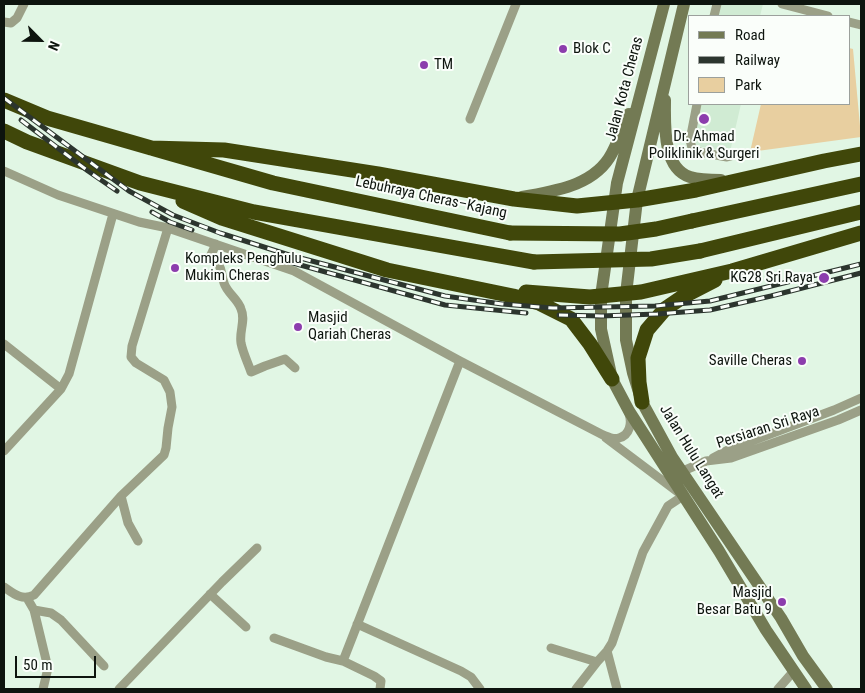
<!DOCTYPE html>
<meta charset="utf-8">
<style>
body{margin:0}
#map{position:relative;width:865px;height:693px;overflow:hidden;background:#e1f6e4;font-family:"Roboto Condensed",sans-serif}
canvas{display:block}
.frame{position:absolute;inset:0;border:5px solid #0d140e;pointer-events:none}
.legend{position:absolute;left:688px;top:15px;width:162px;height:90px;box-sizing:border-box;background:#fafefa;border:1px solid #9ba09c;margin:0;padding:6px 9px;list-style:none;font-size:15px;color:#0d140e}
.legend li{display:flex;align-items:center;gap:10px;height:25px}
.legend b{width:25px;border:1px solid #9ba09c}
.north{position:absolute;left:15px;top:15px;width:50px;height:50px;-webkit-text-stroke:4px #fafefa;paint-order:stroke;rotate:113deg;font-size:14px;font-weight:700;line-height:20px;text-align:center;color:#0d140e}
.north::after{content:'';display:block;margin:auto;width:18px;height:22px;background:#0d140e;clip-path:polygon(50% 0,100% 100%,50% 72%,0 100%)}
.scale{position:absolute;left:15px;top:656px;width:81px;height:22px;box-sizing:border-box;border:2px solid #0d140e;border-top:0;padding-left:6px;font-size:15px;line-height:18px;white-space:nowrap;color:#0d140e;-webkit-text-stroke:4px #fafefa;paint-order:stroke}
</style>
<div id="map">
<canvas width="865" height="693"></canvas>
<div class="frame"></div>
<ul class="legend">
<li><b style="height:6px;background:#737a54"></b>Road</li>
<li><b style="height:6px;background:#2c352e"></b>Railway</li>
<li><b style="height:14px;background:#e8cfa0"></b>Park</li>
</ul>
<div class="north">N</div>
<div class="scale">50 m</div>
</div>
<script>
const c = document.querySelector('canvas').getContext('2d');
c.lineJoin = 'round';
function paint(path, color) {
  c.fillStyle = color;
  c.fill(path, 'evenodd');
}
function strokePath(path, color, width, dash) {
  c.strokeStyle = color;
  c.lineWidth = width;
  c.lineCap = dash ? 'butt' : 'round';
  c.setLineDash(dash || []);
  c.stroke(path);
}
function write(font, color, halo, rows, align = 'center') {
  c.font = font + ' "Roboto Condensed",sans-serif';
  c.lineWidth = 4;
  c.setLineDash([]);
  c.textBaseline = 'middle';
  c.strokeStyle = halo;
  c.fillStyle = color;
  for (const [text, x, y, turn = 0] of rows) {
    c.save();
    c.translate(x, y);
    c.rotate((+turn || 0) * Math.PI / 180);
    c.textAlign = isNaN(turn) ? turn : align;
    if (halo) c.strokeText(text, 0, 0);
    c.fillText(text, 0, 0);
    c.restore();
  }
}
const built = new Path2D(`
 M721 4H763L760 16H718Z
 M701 104H741L730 152 697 146 693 140Z`);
const green = new Path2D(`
 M849 48 853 49 861 137 750 152 761 104H849Z`);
const street = new Path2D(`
 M782 4 828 16
 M714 16 717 4
 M4 22 11 23 17 18 24 4
 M849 22 861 25
 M697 104 690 140 692 148 699 152 727 157 731 156
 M470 119 516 4
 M4 171 58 195 139 222 168 228 294 271 460 361 603 435C608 437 614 440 619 438 630 435 632 423 629 414
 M216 244 210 257C225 269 219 268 224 283 227 293 238 299 241 309 246 320 239 331 241 343 243 353 248 363 251 372L265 366 285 359 295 368
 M4 344 61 389
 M4 451 61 389 69 374 113 214
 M713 458 728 450 834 410 861 398
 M683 471 706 461 731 458 838 420 861 410
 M121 496 128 523 138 541
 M4 587C14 594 22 601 34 595L121 496 164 455 166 448 168 428 172 407 170 392 164 380 136 363 131 357 132 346 168 228
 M210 594 246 627
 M27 598 34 610 48 668 43 689
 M34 610 51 613 61 620 104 666
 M357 624 461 671 471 677 480 689
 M274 638 326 657 343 661
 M551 648 597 662
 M607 651 617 689
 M119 689 222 582 257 548
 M380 689 381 681 374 676 343 661 460 361
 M576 689 597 662 607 651 612 643 643 552 668 506 683 496 606 438
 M778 689 793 672`);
const secondary = new Path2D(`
 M664 4 617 183 601 296V329L612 379 629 411 719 551 766 630 806 689
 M684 4 637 200 626 294V340L633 373 642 402 672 457 781 618 803 656 827 689
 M665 100C665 124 662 168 690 177 700 180 711 180 721 180
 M522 197C554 191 595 186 612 153 619 140 623 127 629 114`);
const highway = new Path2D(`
 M4 100 47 118 273 183 510 233
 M4 131 27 142 140 183 254 212 534 262
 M151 148 224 150 378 174 514 199 577 206 637 200 696 190 824 161 861 154
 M183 201 222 218 387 270 513 296 539 303 571 319 590 344 612 379
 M692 221 861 184
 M700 251 861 212
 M526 292 590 297 641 292 732 271 861 233
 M642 402 639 382 638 358 647 330 665 309 684 296 715 280`);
const rail = new Path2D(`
 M4 98 129 191 173 215 220 233 289 255 445 296 502 304 553 308 655 306 710 301 861 264
 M21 120 88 171 117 191
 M152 212 170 222 192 230
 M275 258 445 305 526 313
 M559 315 601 316 657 314 710 310 771 296 861 273`);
const highwayBridge = new Path2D(`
 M510 233 620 234 656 229 692 221
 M534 262 651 259 700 251`);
const markers = [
 [563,49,5,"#8c3dad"],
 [424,65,5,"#8c3dad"],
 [704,119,6,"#8c3dad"],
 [175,268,5,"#8c3dad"],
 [824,278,6,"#8c3dad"],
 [298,327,5,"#8c3dad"],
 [802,361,5,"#8c3dad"],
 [782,602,5,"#8c3dad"]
];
const poiNames = [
 ["Blok C",573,49],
 ["TM",434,65],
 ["Dr. Ahmad",704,137,"center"],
 ["Poliklinik & Surgeri",704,154,"center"],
 ["Kompleks Penghulu",185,259],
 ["Mukim Cheras",185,276],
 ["KG28 Sri Raya",813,278,"right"],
 ["Masjid",308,318],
 ["Qariah Cheras",308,335],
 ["Saville Cheras",792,361,"right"],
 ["Masjid",772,593,"right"],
 ["Besar Batu 9",772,610,"right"]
];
const streetNames = [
 ["Jalan Kota Cheras",625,89,-75],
 ["Lebuhraya Cheras–Kajang",431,198,12],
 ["Persiaran Sri Raya",768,428,-18],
 ["Jalan Hulu Langat",691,452,58]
];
paint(built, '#d0ebd3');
paint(green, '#e8cfa0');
strokePath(street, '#9ba087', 9);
strokePath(secondary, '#737a54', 12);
strokePath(highway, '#40470a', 15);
strokePath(rail, '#2c352e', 5);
strokePath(rail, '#fafefa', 3, [9]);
strokePath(highwayBridge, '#40470a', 15);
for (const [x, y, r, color] of markers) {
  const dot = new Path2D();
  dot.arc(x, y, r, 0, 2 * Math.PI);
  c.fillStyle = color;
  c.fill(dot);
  strokePath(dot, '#fafefa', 2);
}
write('15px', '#0d140e', '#fafefa', poiNames, 'left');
write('15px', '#0d140e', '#fafefa', streetNames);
</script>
